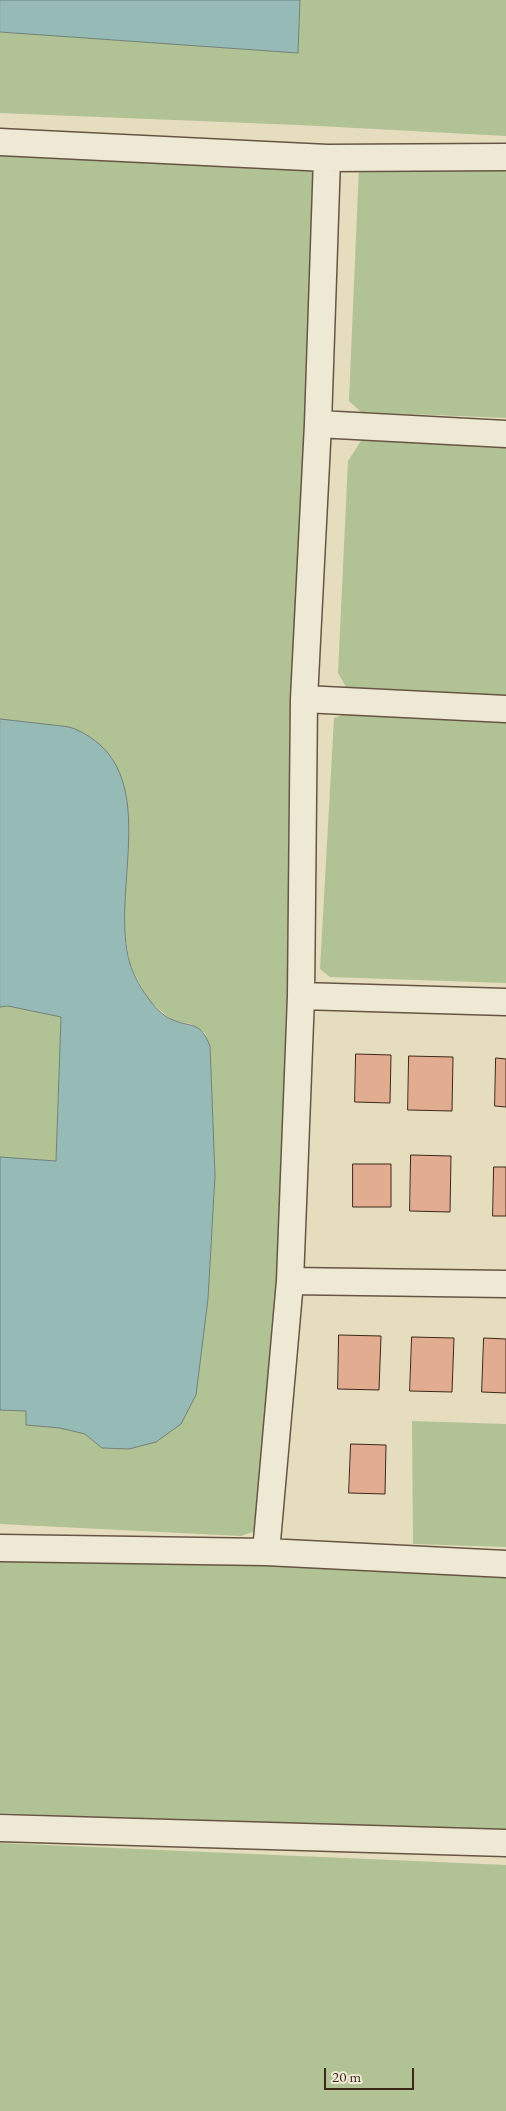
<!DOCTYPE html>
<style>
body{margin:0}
#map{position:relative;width:506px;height:2111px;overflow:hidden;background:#e5ddbe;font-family:"EB Garamond",serif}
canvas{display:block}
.scale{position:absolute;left:324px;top:2068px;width:90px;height:22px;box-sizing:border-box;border:2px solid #3d281a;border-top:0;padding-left:6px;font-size:15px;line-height:18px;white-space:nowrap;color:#3d281a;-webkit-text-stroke:4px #eee9d5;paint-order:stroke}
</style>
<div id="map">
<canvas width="506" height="2111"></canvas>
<div class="scale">20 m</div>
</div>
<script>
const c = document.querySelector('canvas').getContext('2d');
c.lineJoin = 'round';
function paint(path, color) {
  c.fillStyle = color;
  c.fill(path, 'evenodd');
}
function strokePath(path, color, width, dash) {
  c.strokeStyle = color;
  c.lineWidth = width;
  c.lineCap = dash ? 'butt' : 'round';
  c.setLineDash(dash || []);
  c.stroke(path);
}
const green = new Path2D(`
 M300 0H506V136L299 125 0 113V32L298 53Z
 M0 134 326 153 285 1493C274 1520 270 1527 241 1536L0 1524V1410L26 1411V1425L60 1428 85 1434 103 1448 129 1449 156 1442 181 1424 208 1299 215 1176 210 1046 205 1033 191 1024 172 1020 149 1001 130 965 124 929 74 728 0 719Z
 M506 157V418L361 412 349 401 359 167Z
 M378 434 506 439V697L365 691 346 687 338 673 348 461 361 441Z
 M351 712 506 718V983L330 977 320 969 334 718Z
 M8 1006 61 1017 56 1161 0 1157V1007Z
 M412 1421 506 1424V1547L413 1544Z
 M0 1544 506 1565V1836L0 1813Z
 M0 1843 506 1865V2111H0Z`);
const water = new Path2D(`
 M0 0H300L298 53 0 32Z
 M0 719C18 721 35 723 53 725 60 726 69 726 75 729 167 769 108 890 130 964 136 982 154 1013 173 1020 193 1028 200 1021 210 1046L215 1176 208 1299 196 1395 181 1424 156 1442 129 1449 102 1448 85 1434 60 1428 26 1425V1411L0 1410V1157L56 1161 61 1017 8 1006 0 1007Z`);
const building = new Path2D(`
 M356 1054 391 1055 390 1103 355 1102Z
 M409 1056 453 1057 452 1111 408 1110Z
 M496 1058 506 1059V1107L495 1106Z
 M411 1155 451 1156 450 1212 410 1211Z
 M353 1164H391V1207H353Z
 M494 1167H506V1216H493Z
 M339 1335 381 1336 379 1390 338 1389Z
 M412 1337 454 1338 452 1392 410 1391Z
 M484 1338 506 1339V1393L482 1392Z
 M351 1444 386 1445 385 1494 349 1493Z`);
const street = new Path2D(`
 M0 142 327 158 506 157
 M318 424 506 434
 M304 699 506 709
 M301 996 506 1002
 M290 1281 506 1284
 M0 1548 266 1552 506 1564
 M266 1552 290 1281 301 996 304 699 318 424 327 158
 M0 1828 506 1843`);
paint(green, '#b1c294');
paint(water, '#96bbb7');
strokePath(water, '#728078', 1);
paint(building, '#e1ac90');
strokePath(building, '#3d281a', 1);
strokePath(street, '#675543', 29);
strokePath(street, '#eee9d5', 26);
</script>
